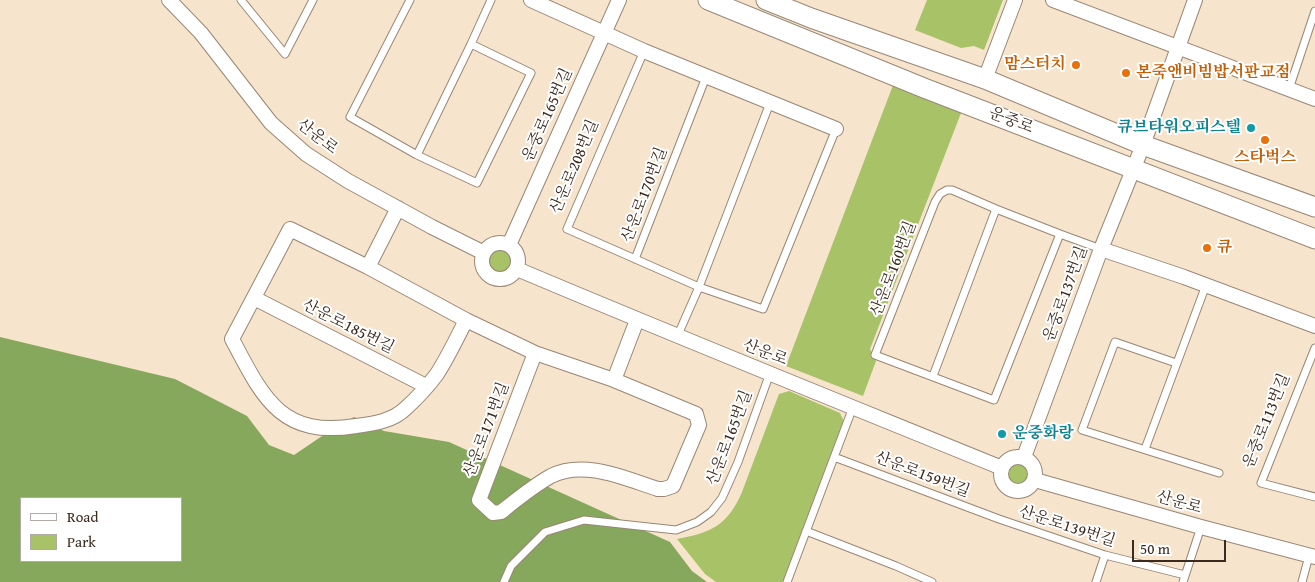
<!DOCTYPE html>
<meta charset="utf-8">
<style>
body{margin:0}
#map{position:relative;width:1315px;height:582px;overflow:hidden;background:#f6e4cc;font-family:"Gentium Book Plus",serif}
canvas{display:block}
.legend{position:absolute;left:20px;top:497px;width:162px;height:65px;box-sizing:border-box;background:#fff;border:1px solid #b1aaa5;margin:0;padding:6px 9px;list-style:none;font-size:15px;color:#3b2a1e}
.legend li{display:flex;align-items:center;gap:10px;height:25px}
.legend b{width:25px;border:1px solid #b1aaa5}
.scale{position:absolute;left:1132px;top:540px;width:94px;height:22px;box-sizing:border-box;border:2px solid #3b2a1e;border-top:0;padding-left:6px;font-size:15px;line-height:18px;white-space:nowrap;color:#3b2a1e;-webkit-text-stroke:4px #fff;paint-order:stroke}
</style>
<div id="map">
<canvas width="1315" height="582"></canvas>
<ul class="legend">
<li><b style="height:6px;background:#fff"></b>Road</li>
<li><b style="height:14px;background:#a8c268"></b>Park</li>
</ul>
<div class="scale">50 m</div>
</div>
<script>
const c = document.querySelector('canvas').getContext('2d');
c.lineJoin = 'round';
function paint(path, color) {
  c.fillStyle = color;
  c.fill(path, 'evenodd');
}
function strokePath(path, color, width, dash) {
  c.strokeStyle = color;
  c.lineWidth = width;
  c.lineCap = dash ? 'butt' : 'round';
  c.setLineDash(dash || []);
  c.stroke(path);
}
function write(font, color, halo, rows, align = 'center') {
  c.font = font + ' "Gentium Book Plus","Noto Serif KR",serif';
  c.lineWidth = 4;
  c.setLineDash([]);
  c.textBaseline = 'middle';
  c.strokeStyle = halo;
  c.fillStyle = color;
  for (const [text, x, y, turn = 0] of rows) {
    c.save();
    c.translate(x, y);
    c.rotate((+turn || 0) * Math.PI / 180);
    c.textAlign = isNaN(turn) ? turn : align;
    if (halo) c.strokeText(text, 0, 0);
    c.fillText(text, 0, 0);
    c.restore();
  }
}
const green = new Path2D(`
 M927 0H1003L984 50 974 46 961 48 915 30Z
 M895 80 929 94 961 113 870 349 876 361 863 396 786 366Z
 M488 261a12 12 0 1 1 24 0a12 12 0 1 1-24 0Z
 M789 391 840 413 845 424 784 582H716L705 574 677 539C711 533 728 525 742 492L779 394Z
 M1006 474a12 12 0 1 1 24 0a12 12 0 1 1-24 0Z`);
const forest = new Path2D(`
 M0 337 175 379 247 416 269 445 294 455 328 432 354 417 384 431 449 442 670 542 692 571 707 582H0ZM21 498H181V561H21Z`);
const service = new Path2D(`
 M241 0 285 54 313 0
 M410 0 350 117 417 155 477 183 531 73 471 44
 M644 51 567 229 699 287 770 103
 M1289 89 1315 11
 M417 155 471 44 491 0
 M947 190H952L996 209 1060 234 994 400 875 355 935 202 940 194Z
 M1060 234 1101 249
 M635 259 706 77
 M677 337 699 287 763 309 836 129
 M1315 348 1261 483 1315 497
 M1176 363 1115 342 1082 430 1219 473
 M933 376 996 209
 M1145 449 1206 285
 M834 457 999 519 1105 555 1185 575
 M806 531 896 566 932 582
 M504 582 511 566 545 532 584 520 676 530 697 522 711 512 722 498 738 462 770 373
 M787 582 853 407
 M1096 582 1105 555
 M1183 582 1201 527
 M1302 582 1309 556`);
const minor = new Path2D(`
 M169 0 201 33 271 123 306 154 348 181 432 227 484 253
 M531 0 644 51 836 129
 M1053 0 1315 99
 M985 79 1015 0
 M482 261a18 18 0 1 1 36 0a18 18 0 1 1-36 0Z
 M509 245 619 0
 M1101 249 1184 277 1315 326
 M368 267 466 320C457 338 448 357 437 374 428 386 416 399 406 408 393 421 373 424 356 426 281 438 263 398 232 339L290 229 368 267 398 208
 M517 269C678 337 840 402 1002 468
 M254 298 426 386
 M466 320 535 353
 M614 380 535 353 479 500 493 513 501 512C516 500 533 486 551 476 584 459 626 479 658 489H664L673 486 699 425 696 414 614 380 637 320
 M1001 474a17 17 0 1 1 34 0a17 17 0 1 1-34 0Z
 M1024 457 1101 249 1143 145 1195 0
 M1035 480 1201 527 1315 557`);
const secondary = new Path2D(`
 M708 0 924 88 1315 239
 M766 0 811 18 985 79 1143 145 1315 207`);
const markers = [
 [1076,65,5,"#e8710a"],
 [1126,73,5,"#e8710a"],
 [1251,128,5,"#0f9aa8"],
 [1265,140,5,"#e8710a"],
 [1207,248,5,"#e8710a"],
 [1002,434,5,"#0f9aa8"]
];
const foodNames = [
 ["맘스터치",1066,65,"right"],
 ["본죽앤비빔밥서판교점",1136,73],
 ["스타벅스",1265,158,"center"],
 ["큐",1217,248]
];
const streetNames = [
 ["운중로165번길",548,115,-66],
 ["운중로",1011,121,21],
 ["산운로",317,137,38],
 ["산운로208번길",575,167,-67],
 ["산운로170번길",645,195,-69],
 ["산운로160번길",894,269,-69],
 ["운중로137번길",1066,294,-70],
 ["산운로185번길",348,327,27],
 ["산운로",765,353,21],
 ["운중로113번길",1267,421,-68],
 ["산운로171번길",487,430,-69],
 ["산운로165번길",730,438,-69],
 ["산운로159번길",922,475,21],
 ["산운로",1179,503,16],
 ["산운로139번길",1067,527,18]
];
const cultureNames = [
 ["큐브타워오피스텔",1241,128],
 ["운중화랑",1012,434,"left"]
];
paint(green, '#a8c268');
paint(forest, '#86a85c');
strokePath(service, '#988775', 9);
strokePath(minor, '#988775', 16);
strokePath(secondary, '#988775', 21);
strokePath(service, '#fff', 7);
strokePath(minor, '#fff', 14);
strokePath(secondary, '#fff', 19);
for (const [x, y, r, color] of markers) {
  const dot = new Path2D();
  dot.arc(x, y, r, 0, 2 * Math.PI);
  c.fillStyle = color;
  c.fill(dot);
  strokePath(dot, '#fff', 2);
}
write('bold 16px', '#c56008', '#fff', foodNames, 'left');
write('16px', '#3b2a1e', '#fff', streetNames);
write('bold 16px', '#0d838f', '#fff', cultureNames, 'right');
</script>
